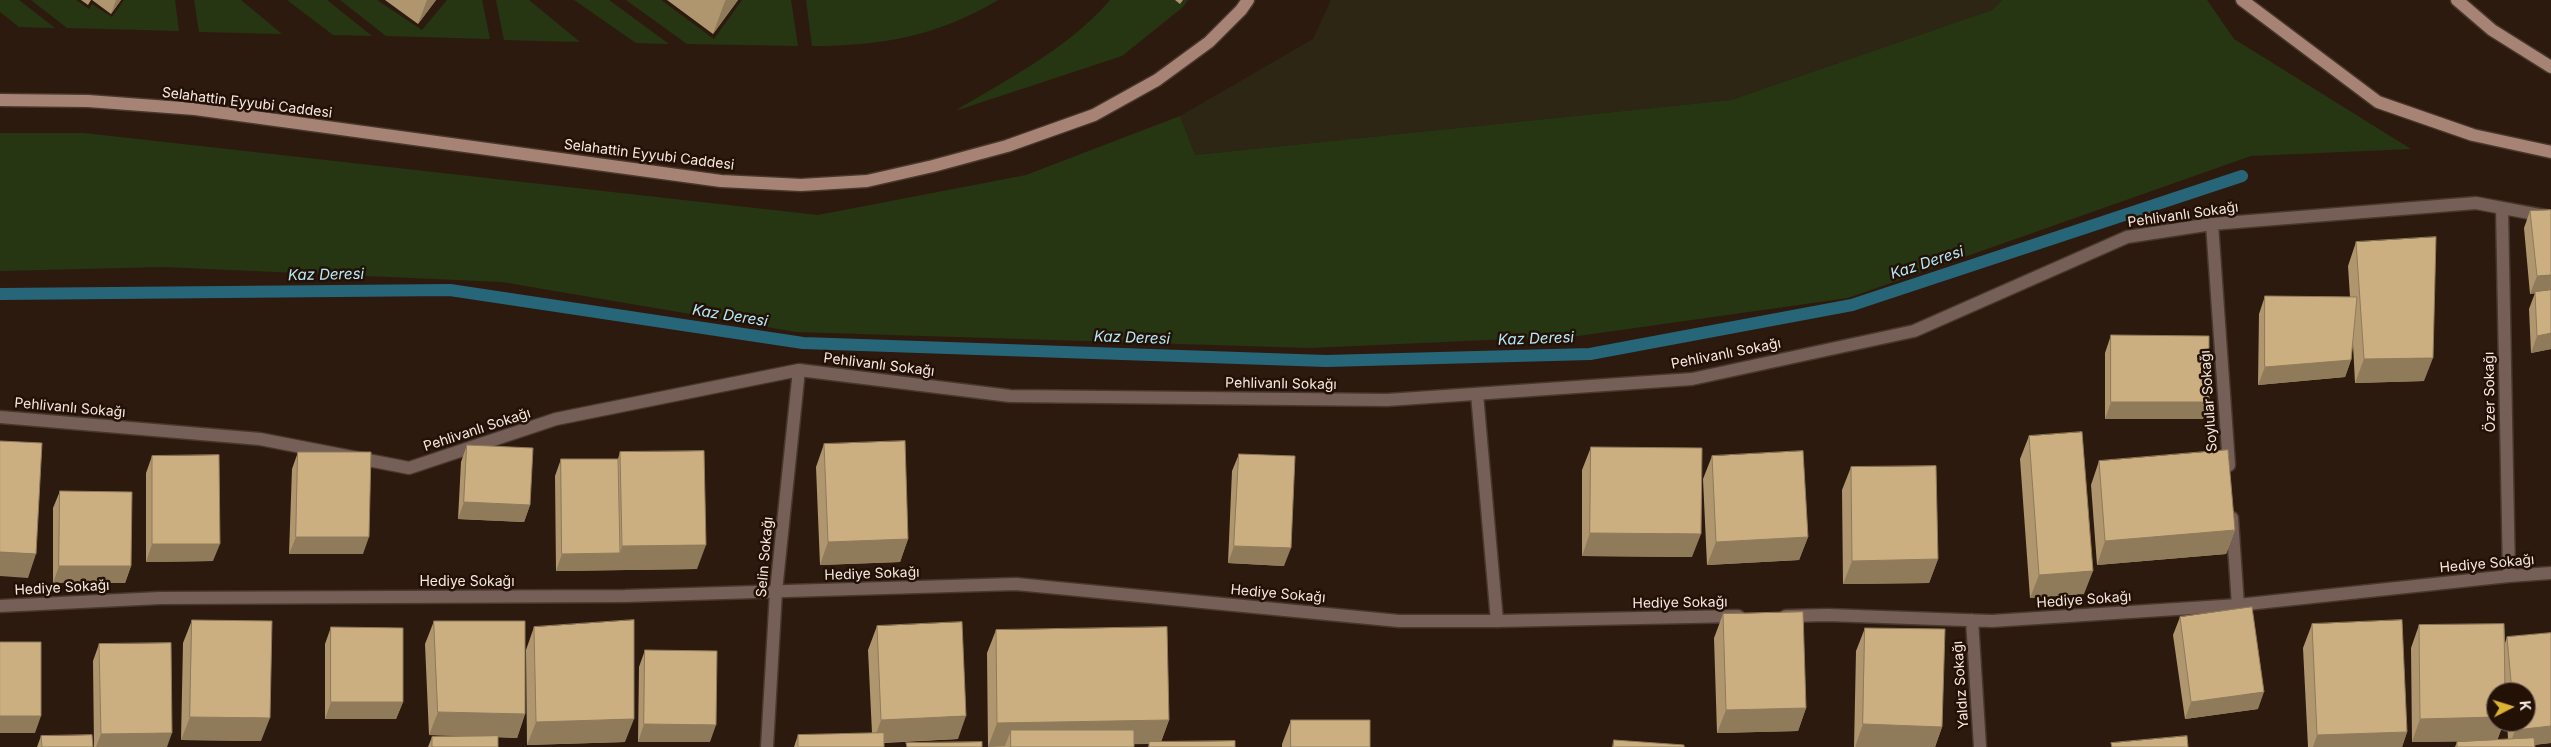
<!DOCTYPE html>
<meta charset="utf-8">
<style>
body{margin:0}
#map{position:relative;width:2551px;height:747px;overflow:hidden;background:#2d1a0e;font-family:Inter,sans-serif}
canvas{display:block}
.north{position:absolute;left:2486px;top:682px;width:50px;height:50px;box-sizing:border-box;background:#231106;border:1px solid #77675d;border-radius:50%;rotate:85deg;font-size:14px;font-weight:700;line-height:20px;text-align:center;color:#f6e8e0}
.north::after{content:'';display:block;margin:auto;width:18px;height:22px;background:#dcb233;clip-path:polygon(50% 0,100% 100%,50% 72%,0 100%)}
</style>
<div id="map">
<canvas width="2551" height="747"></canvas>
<div class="north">K</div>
</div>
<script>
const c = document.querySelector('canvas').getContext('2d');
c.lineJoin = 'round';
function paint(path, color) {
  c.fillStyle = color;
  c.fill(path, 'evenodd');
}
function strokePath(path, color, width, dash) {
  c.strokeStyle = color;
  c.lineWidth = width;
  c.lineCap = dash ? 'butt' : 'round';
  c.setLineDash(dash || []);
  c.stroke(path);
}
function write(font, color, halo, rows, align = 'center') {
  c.font = font + ' Inter,sans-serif';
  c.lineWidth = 5;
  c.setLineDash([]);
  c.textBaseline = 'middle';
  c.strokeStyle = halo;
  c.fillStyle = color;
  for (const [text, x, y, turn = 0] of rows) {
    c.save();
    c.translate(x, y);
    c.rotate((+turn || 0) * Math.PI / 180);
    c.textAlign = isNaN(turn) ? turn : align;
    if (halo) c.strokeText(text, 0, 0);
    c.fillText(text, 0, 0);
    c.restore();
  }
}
const education = new Path2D(`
 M1331 0H2002L1992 10 1731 100 1195 155 1180 116 1313 39Z`);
const green = new Path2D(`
 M0 0H19L55 28 19 27 0 12Z
 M31 0H76L89 9 92 4 112 17 124 0H175L179 31 67 28Z
 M194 0H241L282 34 199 32Z
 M287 0H327L372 36 333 35Z
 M340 0H377L422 30 447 0H482L490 39 386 36Z
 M496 0H529L580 42 504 40Z
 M574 0H609L669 44 636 43Z
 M626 0H661L714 39 742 0H791L798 46 687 44Z
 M806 0H998C938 36 881 46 812 46Z
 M1110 0H1188L1183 7 1122 56 955 111C1009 78 1068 49 1110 0Z
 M2002 0H2207L2234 39 2411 149 2251 156 1848 298 1578 336 1310 348 796 332 502 282 163 267 0 271V133H84L818 215 1026 175 1180 116 1195 155 1731 100 1992 10Z`);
const stream = new Path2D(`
 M0 294 450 290 803 343 1326 361 1590 354 1852 305 2242 176`);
const lane = new Path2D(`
 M1477 394 1497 621`);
const street = new Path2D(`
 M2502 208 2509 576
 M2212 224 2229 465
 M0 417 260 439 409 468 556 419 799 370 1010 396 1387 400 1692 379 1914 331 2127 237 2212 224 2476 203 2551 217
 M2232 518 2238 605
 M0 606 160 598 625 596 1016 584 1399 621H1497L1738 616
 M1786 616 1828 615 1992 621 2238 605 2509 576 2551 573
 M1972 620 1980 747
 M767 747 776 591 799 370`);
const secondary = new Path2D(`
 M2242 0 2378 102 2473 135 2551 152
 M2457 0 2492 30 2551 67
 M0 100 88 101 195 109 721 181 801 185 867 181 933 166 1007 146 1094 115 1157 80 1209 42 1241 10 1248 0`);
const wall = new Path2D(`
 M81 0H91L88 5Z
 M92 0H121L111 14Z
 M385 0H436L418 24Z
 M667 0H738L713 34Z
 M1175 0H1183L1180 4Z
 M2530 211 2551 349 2531 353 2529 309 2535 293 2530 294 2524 228Z
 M2356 242 2424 381 2355 383 2353 344 2351 360 2345 377 2258 385 2259 314 2265 296 2350 297 2348 266Z
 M2111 335 2203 419H2105V353Z
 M2029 436 2084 594 2030 598 2020 459Z
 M824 444 908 539 900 562 820 565 816 467Z
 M467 445 530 505 524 522 458 519 461 462Z
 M1591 447 1692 557 1582 556V470Z
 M298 452 363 554H289L292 469Z
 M620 452 697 569 556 571 555 476 561 459H618Z
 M1239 454 1284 566 1228 563 1232 471Z
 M152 456 213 561 146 562V473Z
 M1712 456 1808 537 1799 560 1707 565 1703 479Z
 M2099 461 2235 530 2226 554 2097 565 2091 485Z
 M1851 467 1938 559 1929 583 1843 584 1842 490Z
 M60 491 131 566 125 583H53V508Z
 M1723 614 1806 708 1798 731 1717 733 1714 638Z
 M2180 617 2258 709 2185 719 2173 635Z
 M192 620 261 741 181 740 183 643Z
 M434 621 525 714 517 738 498 737V747H428L432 737 466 736 429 735 425 644Z
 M2312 624 2407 732 2402 747H2308L2303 648Z
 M2504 624 2505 643 2507 637 2551 633V743L2534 745 2535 747H2455L2457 742 2479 741 2412 742 2411 648 2419 625ZM2496 692H2526V722H2507L2508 739 2497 740 2504 722H2496Z
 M877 626 958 739 884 743V747H794L798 735 872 733 868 650Z
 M331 627 403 702 396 719H325V644Z
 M534 627 625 742 527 745 526 650Z
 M1865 628 1942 727 1935 747H1854L1856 651Z
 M996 630 1169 720 1161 742 1235 747H1148L1149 744H1134V747H988L987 653Z
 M99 644 167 747H94L93 661Z
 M645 650 710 742H638L639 667Z
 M1291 720 1370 747H1282V744Z
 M41 736 93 747H37Z`);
const shadedWall = new Path2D(`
 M116 0H121L111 14Z
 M427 0H436L418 24Z
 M726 0H738L713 34 725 1Z
 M2551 275V291L2530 294 2537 276Z
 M2551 333V349L2531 353 2537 336Z
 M2433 358 2424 381 2355 383 2364 359Z
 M2351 360 2345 377 2258 385 2265 367Z
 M2111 402H2209L2203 419H2105Z
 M464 502 530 505 524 522 458 519Z
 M2235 530 2226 554 2097 565 2105 541Z
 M1590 533 1701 534 1692 557 1582 556Z
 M296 537H369L363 554H289Z
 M1808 537 1799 560 1707 565 1716 542Z
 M908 539 900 562 820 565 828 542Z
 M152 544H220L213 561 146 562Z
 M706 545 697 569 556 571 562 554 620 553 622 546Z
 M1234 546 1291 548 1284 566 1228 563Z
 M0 552 36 554 28 578 0 576Z
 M1938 559 1929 583 1843 584 1852 561Z
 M59 566H131L125 583H53Z
 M2093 571 2084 594 2030 598 2039 575Z
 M2264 692 2258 709 2185 719 2191 702Z
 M331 702H403L396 719H325Z
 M1806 708 1798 731 1717 733 1726 710Z
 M438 712 525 714 517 738 429 735Z
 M0 716H41L35 733H0Z
 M966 716 958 739 873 743 881 720Z
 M190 717 270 718 261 741 181 740Z
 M2496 717V722H2504L2497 741 2412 742 2420 719Z
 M634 719 625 742 527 745 536 722Z
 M1169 720 1160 744 1149 742V744L1011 746V730L1005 746 988 747 997 723Z
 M644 724 716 725 710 742H638Z
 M1863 724 1942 727 1935 747H1855Z
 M2551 726V743L2509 747 2515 730Z
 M2407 732 2402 747H2313L2317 735Z
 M172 733 167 747H96L101 734Z`);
const building = new Path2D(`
 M2551 210V275L2537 276 2530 211Z
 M2436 237 2433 358 2364 359 2356 242Z
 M2551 290V333L2537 336 2535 292Z
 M2265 296 2357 297 2351 360 2265 367Z
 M2111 335 2209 336V402H2111Z
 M2082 432 2093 571 2039 575 2029 436Z
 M0 441 42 443 36 554 0 552Z
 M905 441 908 539 828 542 824 444Z
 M467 445 533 448 530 505 464 502Z
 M1591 447 1702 448 1701 534 1590 533Z
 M2228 450 2235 530 2105 541 2099 461Z
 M704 451 706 545 622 546 620 452Z
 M1803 451 1808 537 1716 542 1712 456Z
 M298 452H371L369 537H296Z
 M1239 454 1295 456 1291 548 1234 546Z
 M219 455 220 544H152V456Z
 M561 459H618L620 553 562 554Z
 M1936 466 1938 559 1852 561 1851 467Z
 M60 491 132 492 131 566H59Z
 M2252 607 2264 692 2191 702 2180 617Z
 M1803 612 1806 708 1726 710 1723 614Z
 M192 620 272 621 270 718 190 717Z
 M634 620V719L536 722 534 627Z
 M2402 620 2407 732 2317 735 2312 624Z
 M434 621H525V714L438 712Z
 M962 622 966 716 881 720 877 626Z
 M2504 624 2505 692H2496V717L2420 719 2419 625Z
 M331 627 403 628V702H331Z
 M1167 627 1169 720 997 723 996 630Z
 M1865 628 1945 629 1942 727 1863 724Z
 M2551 633V726L2515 730V722H2526V692H2512L2507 637Z
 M0 642H41V716H0Z
 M171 643 172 733 101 734 99 644Z
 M645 650 717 651 716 725 644 724Z
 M1291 720H1370V747H1291Z
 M1011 730H1134V747H1011Z
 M884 733V747H798V735Z
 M92 735 93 747H42L41 736Z
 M498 736V747H432V737Z
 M2187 736 2188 747H2112L2111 743Z
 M2534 738 2535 747H2457V742Z
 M1614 740 1684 745V747H1613Z
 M1235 741V747H1149V742Z
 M982 742V747H907L906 743Z`);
const streetNames = [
 ["Selahattin Eyyubi Caddesi",247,103,7],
 ["Selahattin Eyyubi Caddesi",649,155,7],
 ["Pehlivanlı Sokağı",2183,215,-8],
 ["Pehlivanlı Sokağı",1726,354,-11],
 ["Pehlivanlı Sokağı",879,365,7],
 ["Pehlivanlı Sokağı",1281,384,1],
 ["Özer Sokağı",2490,392,-91],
 ["Soylular Sokağı",2209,401,-94],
 ["Pehlivanlı Sokağı",70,408,5],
 ["Pehlivanlı Sokağı",477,430,-18],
 ["Selin Sokağı",765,557,-85],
 ["Hediye Sokağı",2487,564,-5],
 ["Hediye Sokağı",872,574,-2],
 ["Hediye Sokağı",467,582],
 ["Hediye Sokağı",62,588,-3],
 ["Hediye Sokağı",1278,594,5],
 ["Hediye Sokağı",2084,600,-4],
 ["Hediye Sokağı",1680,603,-1],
 ["Yaldız Sokağı",1961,685,-94]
];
const waterNames = [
 ["Kaz Deresi",1927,263,-18],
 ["Kaz Deresi",326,275,-1],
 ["Kaz Deresi",730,316,9],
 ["Kaz Deresi",1132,338,2],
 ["Kaz Deresi",1536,339,-2]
];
paint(education, '#2d2615');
paint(green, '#263613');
strokePath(stream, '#276679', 12);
strokePath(lane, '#49372b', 15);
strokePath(street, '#49372b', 15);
strokePath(secondary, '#49372b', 15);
strokePath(lane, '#755f56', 12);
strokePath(street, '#755f56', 12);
strokePath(secondary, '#a68375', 12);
paint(wall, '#af966f');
paint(shadedWall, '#8f7a5a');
paint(building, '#ccaf81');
strokePath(building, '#8f7a5a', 1);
write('14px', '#f6e8e0', '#231106', streetNames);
write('italic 15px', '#b4e9fb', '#231106', waterNames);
</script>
